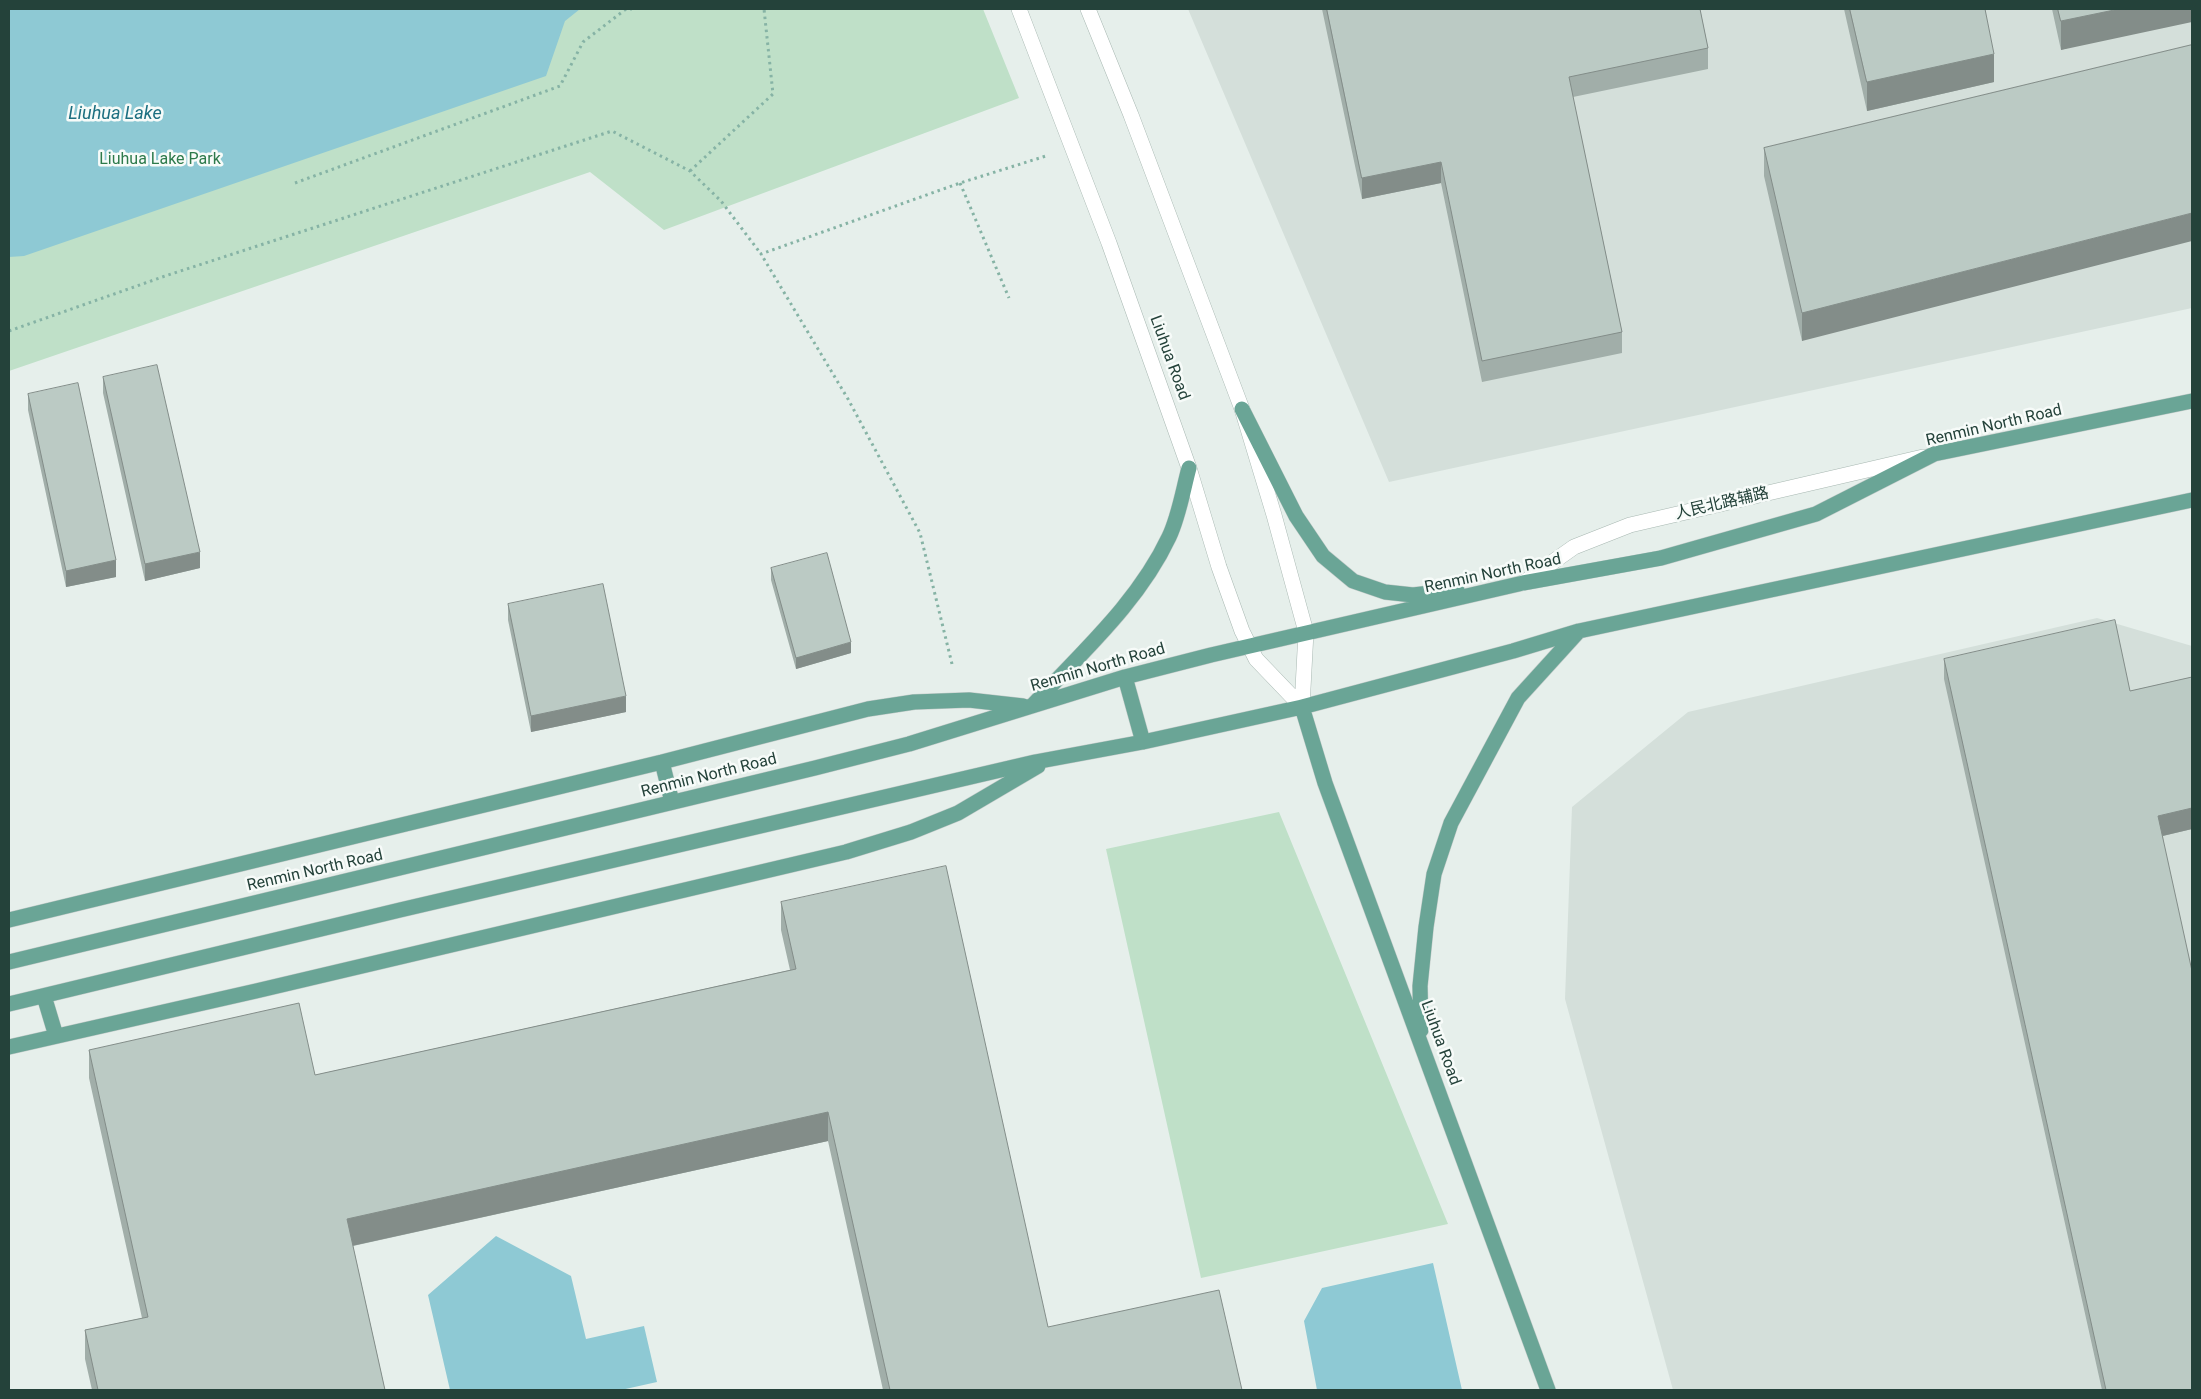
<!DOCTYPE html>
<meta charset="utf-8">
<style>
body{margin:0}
#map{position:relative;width:2201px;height:1399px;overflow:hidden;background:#e6efeb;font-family:Roboto,sans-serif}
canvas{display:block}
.frame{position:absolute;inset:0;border:10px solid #24423a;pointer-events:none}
</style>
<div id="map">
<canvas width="2201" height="1399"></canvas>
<div class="frame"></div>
</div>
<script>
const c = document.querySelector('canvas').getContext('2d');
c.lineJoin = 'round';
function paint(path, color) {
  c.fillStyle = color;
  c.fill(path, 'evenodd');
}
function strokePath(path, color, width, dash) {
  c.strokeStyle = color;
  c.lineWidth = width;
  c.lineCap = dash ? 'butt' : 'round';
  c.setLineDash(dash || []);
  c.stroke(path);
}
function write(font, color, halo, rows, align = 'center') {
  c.font = font + ' Roboto,"Noto Sans SC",sans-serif';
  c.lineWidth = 5;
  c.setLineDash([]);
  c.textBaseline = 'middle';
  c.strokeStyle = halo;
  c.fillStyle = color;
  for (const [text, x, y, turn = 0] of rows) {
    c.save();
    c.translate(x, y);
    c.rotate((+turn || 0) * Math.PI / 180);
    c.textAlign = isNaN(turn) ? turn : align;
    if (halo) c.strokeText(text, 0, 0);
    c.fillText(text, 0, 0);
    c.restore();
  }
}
const built = new Path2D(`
 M1188 9H2192V308L1389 482Z
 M2097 618 2192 646V1390H1673L1565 999 1572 807 1688 712Z`);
const green = new Path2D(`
 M9 9H983L1019 98 664 230 590 172 9 371Z
 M1279 812 1448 1224 1201 1278 1106 849Z`);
const water = new Path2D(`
 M9 9H580L565 21 546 76 24 256 9 257Z
 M496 1236 571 1276 586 1339 644 1326 657 1382 621 1390H450L428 1295Z
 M1433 1263 1462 1390H1317L1304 1321 1322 1288Z`);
const path = new Path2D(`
 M690 171 773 94 764 9
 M295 183 560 86 583 42 626 9H632
 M960 183 1009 298
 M9 331 168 275 612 131 690 171 721 201 761 254
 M952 664 920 533 848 399 761 254 960 183 1046 156`);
const minor = new Path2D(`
 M1019 9 1109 243 1189 468 1219 567 1242 631 1256 659 1302 707
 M1088 9 1131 115 1242 409 1274 515 1306 632 1302 707
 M1523 583 1574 547 1630 525 1923 457`);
const major = new Path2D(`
 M1242 409 1296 516 1323 556 1353 581 1385 592 1413 595 1457 590
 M1125 677 1143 742
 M1032 706C1081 653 1138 603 1169 537 1179 516 1183 490 1189 468
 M1302 707 1325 783 1548 1390
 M662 762 672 802
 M9 920 662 762 868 709 914 702 969 700 1023 706
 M9 962 815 768 909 744 1125 677 1211 655 1523 583 1661 558 1816 514 1934 454 2192 401
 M44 996 56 1036
 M9 1004 400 910 1035 762 1143 742 1302 707 1513 651 1579 631 2192 500
 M1421 1030 1420 986 1426 927 1434 874 1451 823 1518 698 1578 632
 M9 1047 256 991 846 852 911 832 958 813 1038 766`);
const wall = new Path2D(`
 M1322 9H1700L1708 48V69L1573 97 1622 332V353L1482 382 1441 183 1362 199Z
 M1844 9H1985L1994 82 1867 111Z
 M2052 9H2192L2061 50Z
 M2192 45 1802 341 1764 176V148Z
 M103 377 200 568 145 581 103 393Z
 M28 394 116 577 66 587 28 410Z
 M771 568 851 653 796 669 771 580Z
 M508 604 626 712 531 732 508 620Z
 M1944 659 2130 691 2192 677V829L2163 836 2192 1390H2102L1944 679Z
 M781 902 1048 1327 1242 1390H883L828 1141 353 1246 385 1390H92L85 1359V1330L142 1318 89 1078V1050L315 1075 790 970 781 930Z`);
const shadedWall = new Path2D(`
 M2119 9H2192V22L2061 50V21Z
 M1994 54V82L1867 111V82Z
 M1441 162V183L1362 199V178Z
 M2192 213V241L1802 341V313Z
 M200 552V568L145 581V564Z
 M116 560V577L66 587V571Z
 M851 642V653L796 669V658Z
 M626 696V712L531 732V716Z
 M2192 808V829L2158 837V816Z
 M828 1112V1141L347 1247V1219Z`);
const building = new Path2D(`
 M1327 9H1700L1708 48 1569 77 1622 332 1482 361 1441 162 1362 178Z
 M1850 9H1985L1994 54 1867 82Z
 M2058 9H2119L2061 21Z
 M2192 45V213L1802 313 1764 148Z
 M157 365 200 552 145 564 103 377Z
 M78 383 116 560 66 571 28 394Z
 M827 553 851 642 796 658 771 568Z
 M603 584 626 696 531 716 508 604Z
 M2115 620 2130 691 2192 677V808L2158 816 2192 971V1390H2106L1944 659Z
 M946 866 1048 1327 1219 1290 1242 1390H890L828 1112 347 1219 385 1390H98L85 1330 148 1317 89 1050 299 1003 315 1075 796 969 781 902Z`);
const parkNames = [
 ["Liuhua Lake Park",160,160]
];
const streetNames = [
 ["Liuhua Road",1169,358,70],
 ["Renmin North Road",1994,426,-13],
 ["人民北路辅路",1722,504,-13],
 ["Renmin North Road",1493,574,-12],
 ["Renmin North Road",1098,668,-16],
 ["Renmin North Road",709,776,-14],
 ["Renmin North Road",315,871,-13],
 ["Liuhua Road",1440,1043,70]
];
const waterNames = [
 ["Liuhua Lake",115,114]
];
paint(built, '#d4dfda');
paint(green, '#bfe0c8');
paint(water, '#8ec9d4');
strokePath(minor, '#a8b8b2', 16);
strokePath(major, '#c2cac8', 16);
strokePath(path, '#86b3a5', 3, [2.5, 4]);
strokePath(minor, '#fff', 15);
strokePath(major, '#6aa596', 15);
paint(wall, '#a1aea9');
paint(shadedWall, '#838d89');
paint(building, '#bbcac4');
strokePath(building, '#838d89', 1);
write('16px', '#2d7a4b', '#f7fbf9', parkNames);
write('16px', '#24423a', '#f7fbf9', streetNames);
write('italic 18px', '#1c6f80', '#f7fbf9', waterNames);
</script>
